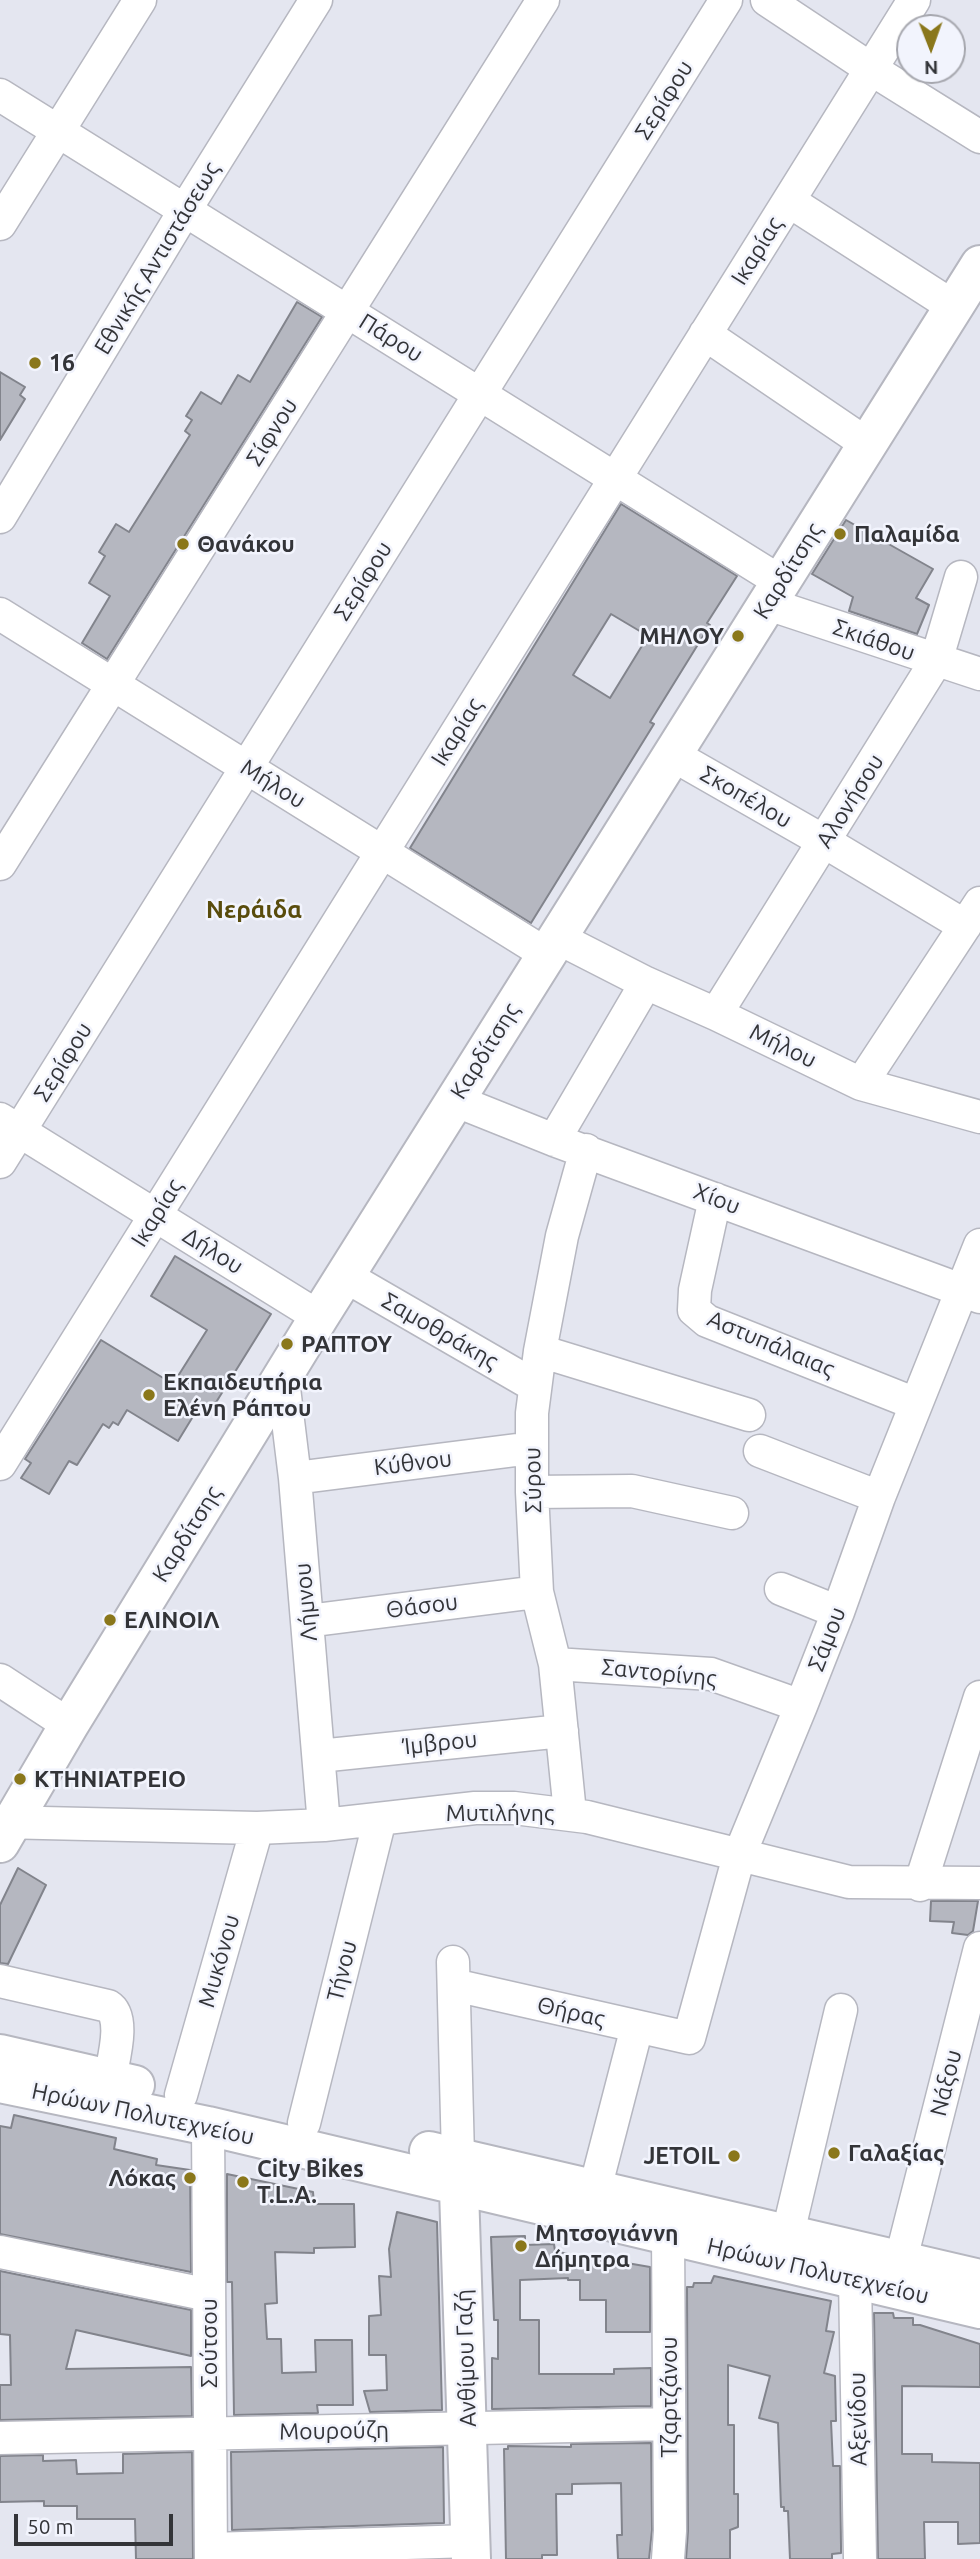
<!DOCTYPE html>
<meta charset="utf-8">
<style>
body{margin:0}
#map{position:relative;width:980px;height:2559px;overflow:hidden;background:#e4e6f0;font-family:Ubuntu,sans-serif}
canvas{display:block}
.north{position:absolute;left:896px;top:14px;width:70px;height:70px;box-sizing:border-box;background:#f2f4fd;border:2px solid #a6a7ae;border-radius:50%;rotate:179deg;font-size:19px;font-weight:700;line-height:28px;text-align:center;color:#333438}
.north::after{content:'';display:block;margin:auto;width:24px;height:32px;background:#8a771b;clip-path:polygon(50% 0,100% 100%,50% 72%,0 100%)}
.scale{position:absolute;left:14px;top:2514px;width:159px;height:32px;box-sizing:border-box;border:4px solid #333438;border-top:0;padding-left:9px;font-size:21px;line-height:24px;white-space:nowrap;color:#333438;-webkit-text-stroke:5px #f2f4fd;paint-order:stroke}
</style>
<div id="map">
<canvas width="980" height="2559"></canvas>
<div class="north">N</div>
<div class="scale">50 m</div>
</div>
<script>
const c = document.querySelector('canvas').getContext('2d');
c.lineJoin = 'round';
function paint(path, color) {
  c.fillStyle = color;
  c.fill(path, 'evenodd');
}
function strokePath(path, color, width, dash) {
  c.strokeStyle = color;
  c.lineWidth = width;
  c.lineCap = dash ? 'butt' : 'round';
  c.setLineDash(dash || []);
  c.stroke(path);
}
function write(font, color, halo, rows, align = 'center') {
  c.font = font + ' Ubuntu,sans-serif';
  c.lineWidth = 5;
  c.setLineDash([]);
  c.textBaseline = 'middle';
  c.strokeStyle = halo;
  c.fillStyle = color;
  for (const [text, x, y, turn = 0] of rows) {
    c.save();
    c.translate(x, y);
    c.rotate((+turn || 0) * Math.PI / 180);
    c.textAlign = isNaN(turn) ? turn : align;
    if (halo) c.strokeText(text, 0, 0);
    c.fillText(text, 0, 0);
    c.restore();
  }
}
const building = new Path2D(`
 M297 302 322 317 107 659 82 643 110 596 89 583 105 556 99 552 116 524 129 532 190 435 185 431 192 420 186 416 201 392 221 404 238 375 250 382Z
 M0 372 25 387 20 395 25 399 0 440Z
 M621 504 737 576 707 623 710 625 650 722 654 724 531 923 410 848ZM611 614 648 636 610 698 573 675Z
 M846 520 933 569 916 598 929 605 917 634 849 611 853 597 812 574Z
 M175 1256 271 1314 210 1412 200 1405 178 1441 127 1410 118 1425 113 1422 109 1428 103 1424 77 1465 69 1461 49 1494 21 1478 31 1463 25 1459 101 1340 173 1384 207 1330 151 1296Z
 M18 1868 46 1885 8 1964 0 1963V1905Z
 M931 1901H978L973 1931 968 1935 952 1933 954 1922 930 1921Z
 M14 2115 116 2138 114 2149 157 2159 156 2165 190 2170 191 2272 0 2234V2126L11 2128Z
 M227 2174 313 2192 314 2204H354L355 2247 314 2248V2253L275 2252 277 2303 265 2304 267 2339H281L282 2373 316 2372 315 2340H352L353 2405H317L318 2413 234 2415 232 2282H227Z
 M397 2212 437 2222 442 2410 370 2412 364 2391 387 2390 386 2355H369V2316L381 2315 379 2276 391 2277 389 2249Z
 M525 2236V2245L554 2244 555 2251 598 2261V2258L650 2267V2332H606V2300H580V2280H568V2278L520 2280V2320H539V2374H614V2369L651 2368V2406L492 2409V2358L498 2359V2320H494L491 2237Z
 M0 2271 191 2310V2356L76 2330 66 2369 191 2367 192 2416 0 2420V2385H11L10 2335 0 2334Z
 M714 2276 831 2301 826 2331 834 2332 824 2373 835 2376 836 2421H831L833 2466H840L841 2547V2553L832 2554V2559H790L788 2511H784V2507H781L778 2423 759 2418 770 2376 728 2365V2425H734V2494H738V2527L730 2530V2559H686L688 2531 687 2287H693L694 2283H711Z
 M874 2313H893L894 2318H913V2325H920L980 2344V2387L902 2386V2454H932V2462L980 2463V2543L958 2544V2522H924L925 2559H878Z
 M651 2443 652 2530 649 2559H618L617 2535H622L621 2483 572 2484V2494H556L557 2555H542V2559H506L504 2449H508V2446L571 2447V2444Z
 M443 2447 444 2523 232 2530 231 2452Z
 M192 2452 193 2559H136L135 2519H77V2506H44V2501L0 2502V2456L43 2455V2461L76 2460 77 2474 123 2473V2454Z`);
const minor = new Path2D(`
 M767 0 871 69 980 137
 M0 95 781 582
 M789 201 954 307
 M0 224 140 0
 M705 334 867 444
 M0 517 185 210 316 0
 M768 604 980 674
 M0 614 546 954
 M671 754 825 842 965 926
 M0 864 543 0
 M556 937 646 983 716 1014 861 1084 980 1117
 M716 1014 936 661 961 577
 M861 1084 980 903
 M454 1100 554 1140 980 1297
 M0 1119 319 1317
 M554 1140 646 983
 M0 1162 726 0
 M715 1199 695 1290 694 1310 707 1321 916 1404
 M345 1276 535 1386
 M540 1351 749 1415
 M283 1380 295 1478 324 1825
 M760 1451 879 1497
 M0 1464 914 0
 M295 1478 532 1448
 M532 1492 632 1491 732 1513
 M781 1589 838 1612
 M307 1621 537 1592
 M555 1664 711 1674 801 1706
 M0 1680 69 1725
 M319 1756 562 1731
 M570 1813 555 1664 537 1592 532 1492V1413L540 1351 562 1236 586 1150
 M0 1822 257 1828 324 1825 475 1808H514L587 1817 849 1882 980 1883
 M920 1885 980 1697
 M453 1962 458 2157
 M0 1981 108 2006C126 2017 113 2060 110 2079
 M454 1985 689 2038 739 1856 801 1706 838 1612 879 1497 980 1245
 M181 2095 257 1828
 M304 2123 380 1819
 M208 2126 211 2559
 M595 2189 637 2027
 M788 2233 841 2010
 M0 2252 209 2295
 M901 2259 980 1948
 M855 2279 860 2559
 M0 2438 669 2424
 M211 2549 471 2541
 M668 2559 670 2531 668 2235`);
const major = new Path2D(`
 M0 1843 69 1725 319 1317 980 265
 M0 2054 135 2085
 M0 2083 208 2126 980 2309
 M429 2151 980 2279
 M458 2159 471 2559`);
const markers = [
 [35,363,7,"#8a771b"],
 [840,534,7,"#8a771b"],
 [183,544,7,"#8a771b"],
 [738,636,7,"#8a771b"],
 [287,1344,7,"#8a771b"],
 [149,1395,7,"#8a771b"],
 [110,1620,7,"#8a771b"],
 [20,1779,7,"#8a771b"],
 [834,2153,7,"#8a771b"],
 [734,2156,7,"#8a771b"],
 [190,2178,7,"#8a771b"],
 [243,2182,7,"#8a771b"],
 [521,2246,7,"#8a771b"]
];
const streetNames = [
 ["Σερίφου",664,100,-58],
 ["Ικαρίας",757,251,-58],
 ["Εθνικής Αντιστάσεως",157,258,-59],
 ["Πάρου",391,338,32],
 ["Σίφνου",272,432,-58],
 ["Καρδίτσης",788,571,-58],
 ["Σερίφου",363,581,-58],
 ["Σκιάθου",874,640,19],
 ["Ικαρίας",457,732,-58],
 ["Μήλου",273,784,32],
 ["Σκοπέλου",746,797,30],
 ["Αλονήσου",850,801,-58],
 ["Μήλου",783,1046,26],
 ["Καρδίτσης",485,1051,-58],
 ["Σερίφου",63,1062,-58],
 ["Χίου",717,1199,21],
 ["Ικαρίας",157,1213,-58],
 ["Δήλου",213,1251,32],
 ["Σαμοθράκης",440,1331,30],
 ["Αστυπάλαιας",771,1344,23],
 ["Κύθνου",413,1463,-7],
 ["Σύρου",533,1480,-91],
 ["Καρδίτσης",187,1534,-58],
 ["Λήμνου",306,1602,-95],
 ["Θάσου",422,1606,-7],
 ["Σάμου",827,1639,-69],
 ["Σαντορίνης",659,1673,6],
 ["Ίμβρου",440,1743,-6],
 ["Μυτιλήνης",500,1813],
 ["Μυκόνου",219,1961,-74],
 ["Τήνου",342,1971,-76],
 ["Θήρας",571,2012,13],
 ["Νάξου",946,2083,-76],
 ["Ηρώων Πολυτεχνείου",143,2114,12],
 ["Ηρώων Πολυτεχνείου",818,2271,13],
 ["Σούτσου",209,2343,-90],
 ["Ανθίμου Γαζή",466,2358,-92],
 ["Τζαρτζάνου",669,2397,-90],
 ["Αξενίδου",858,2419,-91],
 ["Μουρούζη",334,2431,-1]
];
const poiNames = [
 ["16",49,363],
 ["Παλαμίδα",854,534],
 ["Θανάκου",197,544],
 ["ΜΗΛΟΥ",724,636,"right"],
 ["ΡΑΠΤΟΥ",301,1344],
 ["Εκπαιδευτήρια",163,1382],
 ["Ελένη Ράπτου",163,1408],
 ["ΕΛΙΝΟΙΛ",124,1620],
 ["ΚΤΗΝΙΑΤΡΕΙΟ",34,1779],
 ["Γαλαξίας",848,2153],
 ["JETOIL",720,2156,"right"],
 ["City Bikes",257,2169],
 ["T.L.A.",257,2195],
 ["Λόκας",176,2178,"right"],
 ["Μητσογιάννη",535,2233],
 ["Δήμητρα",535,2259]
];
const neighbourhoodNames = [
 ["Νεράιδα",254,910]
];
paint(building, '#b5b7c0');
strokePath(building, '#82848c', 2);
strokePath(minor, '#b6b7c0', 35);
strokePath(major, '#b6b7c0', 42);
strokePath(minor, '#fff', 32);
strokePath(major, '#fff', 38);
for (const [x, y, r, color] of markers) {
  const dot = new Path2D();
  dot.arc(x, y, r, 0, 2 * Math.PI);
  c.fillStyle = color;
  c.fill(dot);
  strokePath(dot, '#f2f4fd', 2.5);
}
write('23px', '#333438', '#f2f4fd', streetNames);
write('bold 23px', '#333438', '#f2f4fd', poiNames, 'left');
write('bold 24px', '#594c0c', '#f2f4fd', neighbourhoodNames);
</script>
